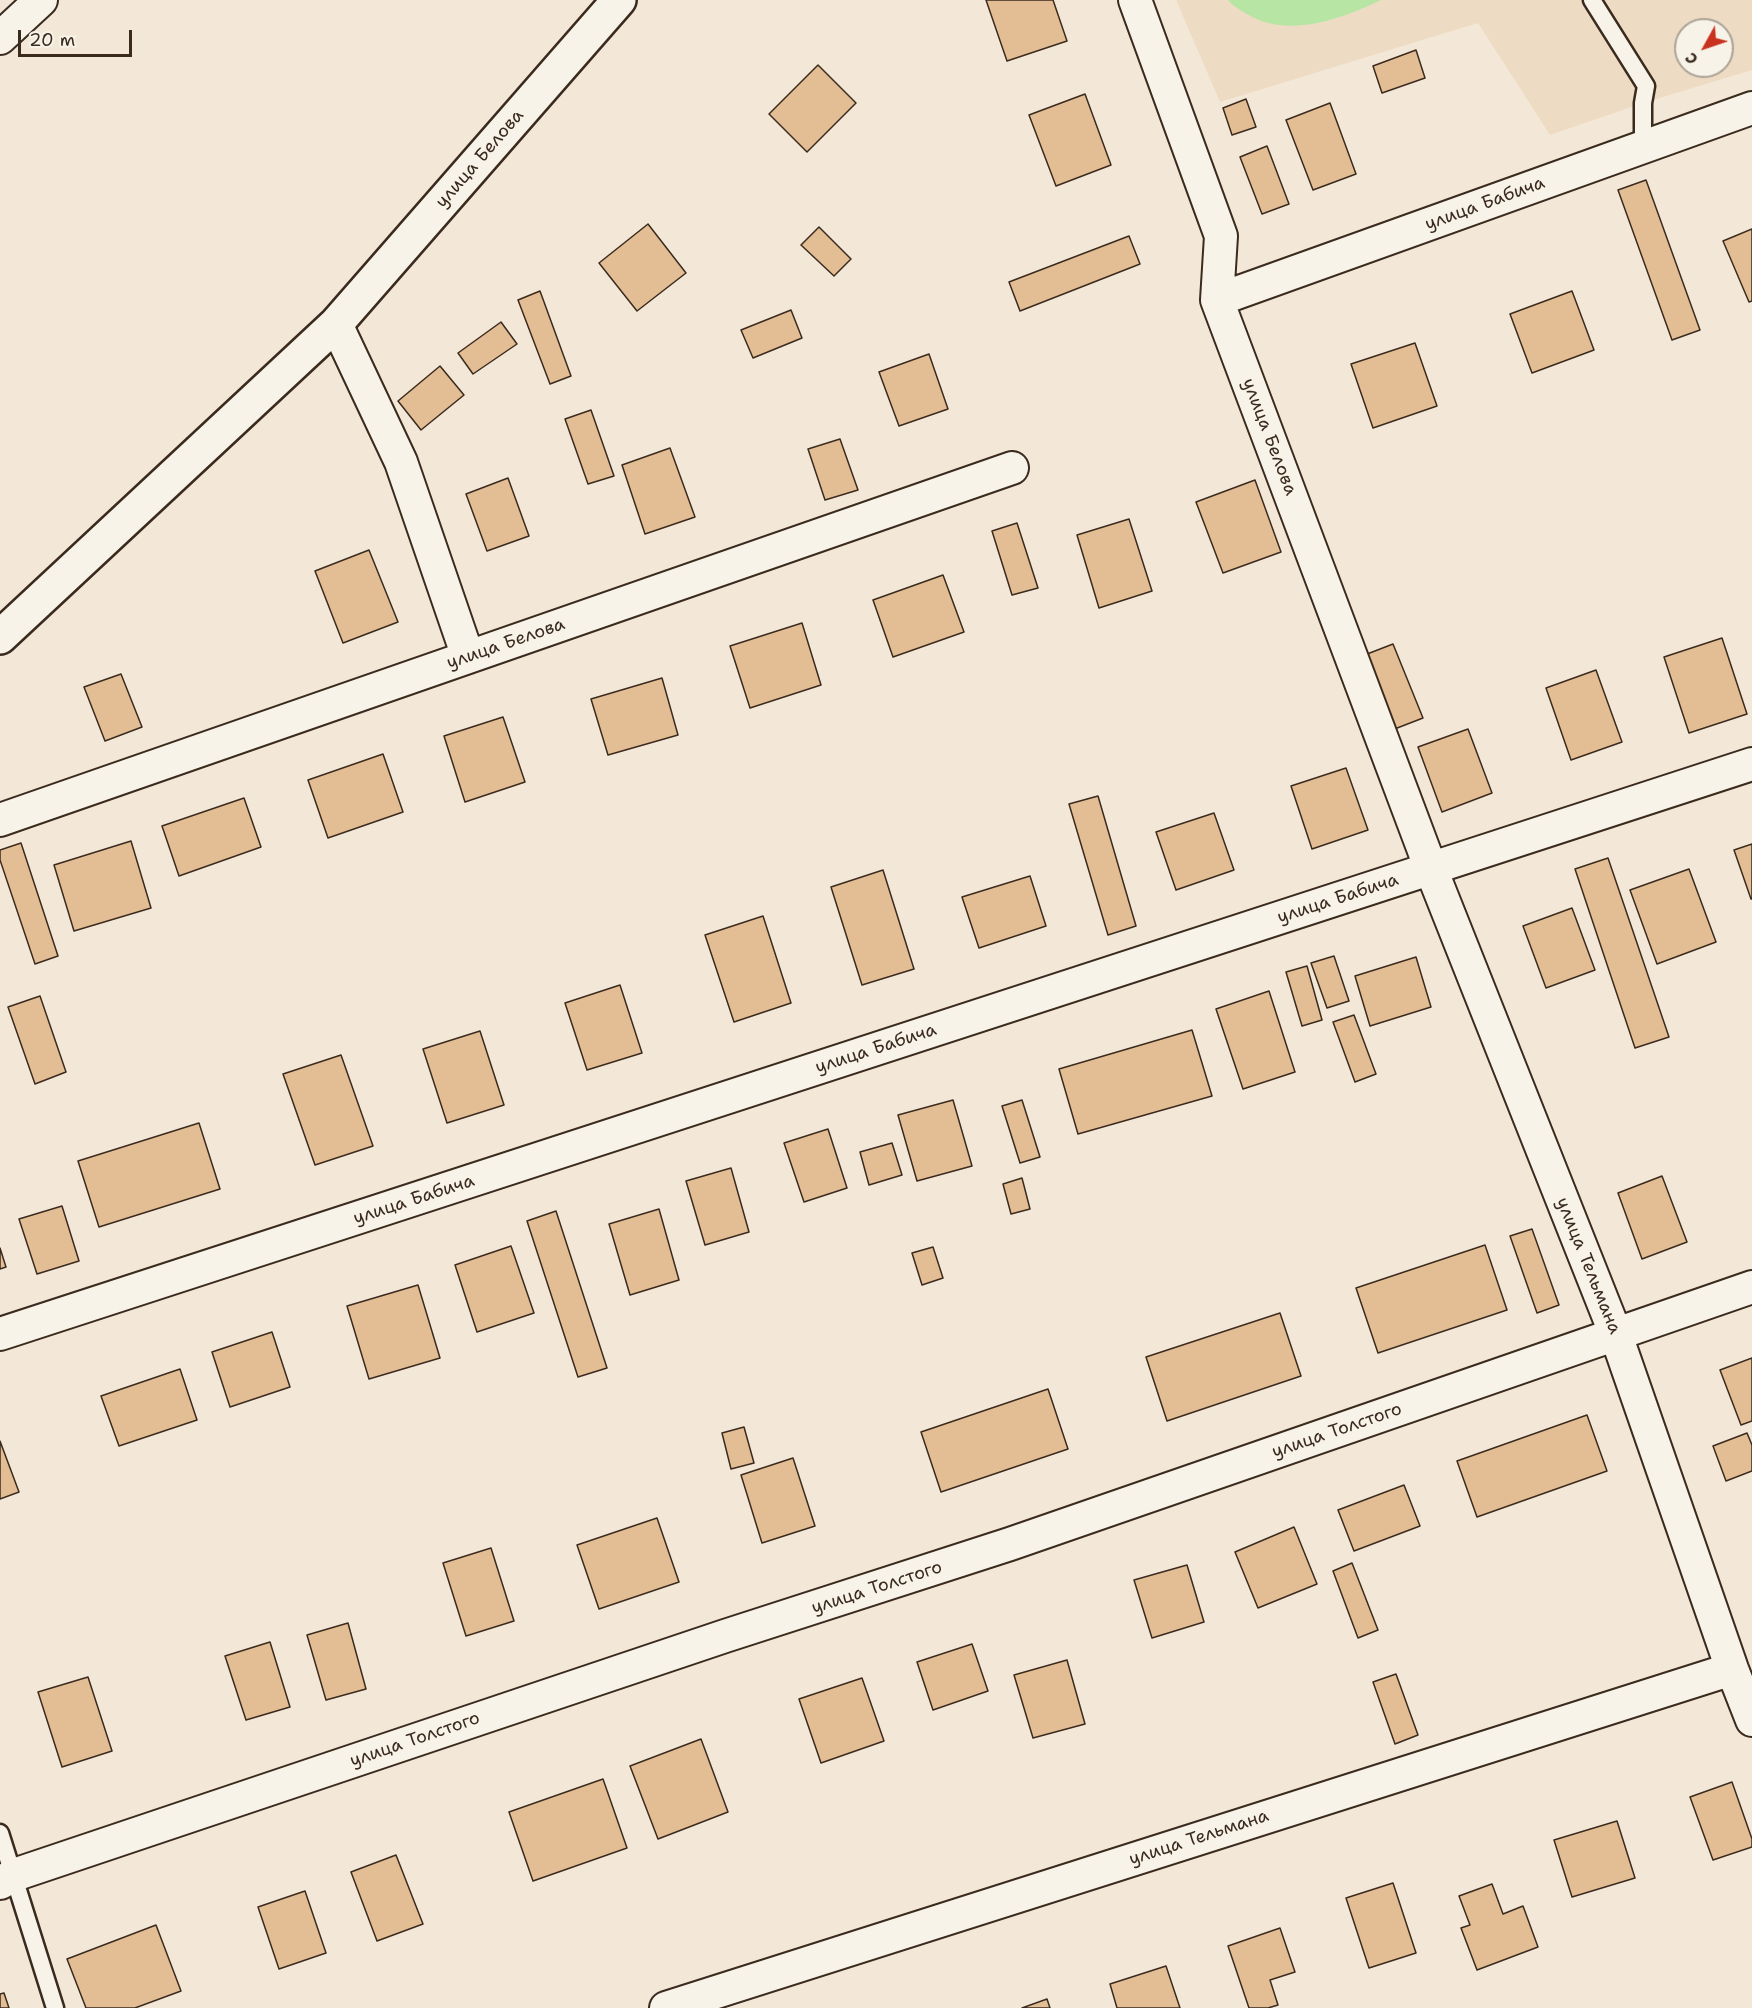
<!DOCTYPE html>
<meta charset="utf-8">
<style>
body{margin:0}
#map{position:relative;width:1752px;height:2008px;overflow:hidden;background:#f3e8d7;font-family:"Shantell Sans",sans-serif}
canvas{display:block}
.north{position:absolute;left:1674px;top:18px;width:60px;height:60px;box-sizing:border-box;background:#f7f3e8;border:2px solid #aca397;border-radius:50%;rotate:230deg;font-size:16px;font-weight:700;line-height:24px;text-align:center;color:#3b2a1e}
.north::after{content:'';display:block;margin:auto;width:21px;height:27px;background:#c8321e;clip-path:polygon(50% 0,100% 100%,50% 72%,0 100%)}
.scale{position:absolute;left:18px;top:30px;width:114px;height:27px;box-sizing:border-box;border:3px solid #3b2a1e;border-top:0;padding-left:8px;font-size:18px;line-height:21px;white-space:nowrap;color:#3b2a1e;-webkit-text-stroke:4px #f7f3e8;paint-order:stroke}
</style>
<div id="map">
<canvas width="1752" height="2008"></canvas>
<div class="north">С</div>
<div class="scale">20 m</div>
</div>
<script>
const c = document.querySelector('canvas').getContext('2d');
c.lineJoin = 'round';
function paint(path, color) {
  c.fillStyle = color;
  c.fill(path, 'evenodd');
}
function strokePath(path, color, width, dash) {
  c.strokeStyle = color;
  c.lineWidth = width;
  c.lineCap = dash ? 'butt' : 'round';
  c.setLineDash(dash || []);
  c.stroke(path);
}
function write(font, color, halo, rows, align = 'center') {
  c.font = font + ' "Shantell Sans",sans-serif';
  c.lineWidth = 6;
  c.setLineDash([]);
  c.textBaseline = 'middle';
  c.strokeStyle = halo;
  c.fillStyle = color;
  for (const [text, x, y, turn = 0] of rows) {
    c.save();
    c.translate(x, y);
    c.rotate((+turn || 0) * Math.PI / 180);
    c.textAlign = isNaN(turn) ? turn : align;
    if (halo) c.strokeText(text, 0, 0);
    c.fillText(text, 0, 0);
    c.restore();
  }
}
const built = new Path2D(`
 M1176 0H1752V70L1643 103 1550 135 1478 23 1220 102ZM1686 30H1722V66H1686Z`);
const green = new Path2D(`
 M1228 0H1381C1342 19 1287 39 1247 14 1240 10 1233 6 1228 0Z`);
const building = new Path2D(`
 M986 0H1053L1067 41 1007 61Z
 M1416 50 1425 78 1382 93 1373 66Z
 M818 65 856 103 807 152 769 114Z
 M1085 94 1111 165 1056 186 1029 115Z
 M1246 99 1256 127 1232 135 1223 108Z
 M1330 103 1356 174 1313 190 1286 120Z
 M1267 146 1289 204 1262 214 1240 157Z
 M1646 180 1700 330 1672 340 1618 190Z
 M648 224 686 273 637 311 599 263Z
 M819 227 851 259 834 276 801 245Z
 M1752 229V301L1749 302 1723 241Z
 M1129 236 1140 264 1020 311 1009 282Z
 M540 291 571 376 550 384 518 300Z
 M1572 291 1594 350 1532 373 1510 314Z
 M791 310 802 338 753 358 741 330Z
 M501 322 517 344 473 374 458 353Z
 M1415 343 1437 406 1373 428 1351 364Z
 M929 354 948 409 899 426 879 372Z
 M440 366 464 395 421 430 398 401Z
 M591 410 614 476 588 484 565 419Z
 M840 439 858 490 825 500 808 449Z
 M670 448 695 517 645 534 622 465Z
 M508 478 529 536 487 551 466 494Z
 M1255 480 1281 552 1223 573 1196 502Z
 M1129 519 1152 591 1099 608 1077 535Z
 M1017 523 1038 588 1012 595 992 531Z
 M369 550 398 622 343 643 315 571Z
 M943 575 964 632 893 657 873 600Z
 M802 623 821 685 750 708 730 646Z
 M1722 638 1747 714 1689 733 1664 657Z
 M1393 644 1423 718 1392 730 1362 656Z
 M1596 670 1622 742 1571 760 1546 688Z
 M121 674 142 727 105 741 84 687Z
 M662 678 678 735 608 755 591 699Z
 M503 717 525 782 465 802 444 736Z
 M1468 729 1492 793 1442 812 1418 747Z
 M383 754 403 812 328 838 308 780Z
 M1346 768 1368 830 1312 849 1291 786Z
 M1098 796 1136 926 1108 935 1069 804Z
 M244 798 261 847 179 876 162 826Z
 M1214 813 1234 870 1176 890 1156 832Z
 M131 841 151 908 74 931 54 865Z
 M21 843 58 956 35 964 0 860V850Z
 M1752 844V899H1751L1734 850Z
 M1608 858 1669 1037 1635 1048 1575 869Z
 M1689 869 1716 942 1657 964 1630 890Z
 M883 870 914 969 862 985 831 887Z
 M1030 876 1046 926 979 948 962 897Z
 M1572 908 1595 970 1546 988 1523 926Z
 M763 916 791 1003 734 1022 705 935Z
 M1334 956 1349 1001 1327 1008 1311 963Z
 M1416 957 1431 1007 1370 1026 1355 976Z
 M1307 966 1322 1020 1302 1026 1286 972Z
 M620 985 642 1053 587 1070 565 1003Z
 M1269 991 1295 1072 1243 1089 1216 1009Z
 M40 996 66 1072 35 1084 8 1007Z
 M1354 1015 1376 1074 1355 1082 1333 1022Z
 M1192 1030 1212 1096 1078 1134 1059 1069Z
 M480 1031 504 1105 447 1123 423 1049Z
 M341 1055 373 1146 315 1165 283 1074Z
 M953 1100 972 1166 917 1181 898 1115Z
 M1022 1100 1040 1157 1020 1163 1002 1106Z
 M199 1123 220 1189 99 1227 78 1161Z
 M828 1129 847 1188 804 1202 784 1143Z
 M892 1143 902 1175 869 1185 860 1152Z
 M731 1168 749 1232 705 1245 686 1181Z
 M1662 1176 1687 1242 1642 1259 1618 1193Z
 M1022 1178 1030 1209 1011 1214 1003 1184Z
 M62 1206 79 1261 37 1274 19 1219Z
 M659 1209 679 1280 630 1295 609 1224Z
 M556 1211 607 1368 578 1377 527 1221Z
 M1532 1229 1559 1305 1537 1313 1510 1236Z
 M1485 1245 1507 1310 1378 1353 1356 1288Z
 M511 1246 534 1313 477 1332 455 1265Z
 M933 1247 943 1278 922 1285 912 1253Z
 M0 1248 6 1267 0 1269Z
 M418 1285 440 1358 369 1379 347 1306Z
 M1280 1313 1301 1376 1167 1421 1146 1357Z
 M272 1332 290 1387 230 1407 212 1352Z
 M1752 1358V1421L1741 1425 1720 1370Z
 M180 1369 197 1420 119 1446 101 1396Z
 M1048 1389 1068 1449 941 1492 921 1432Z
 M1587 1415 1607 1471 1477 1517 1457 1461Z
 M744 1427 754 1463 731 1469 722 1433Z
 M1747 1433 1752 1445V1471L1726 1481 1713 1446Z
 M0 1441 19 1492 0 1499Z
 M793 1458 815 1526 762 1543 741 1475Z
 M1404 1485 1420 1526 1354 1551 1338 1510Z
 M657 1518 679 1582 599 1609 577 1545Z
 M1294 1527 1317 1584 1258 1608 1235 1552Z
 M491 1548 514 1621 466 1636 443 1563Z
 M1352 1563 1378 1630 1358 1638 1333 1571Z
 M1187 1565 1204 1622 1152 1638 1134 1580Z
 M348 1623 366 1689 326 1700 307 1635Z
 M270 1642 290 1707 246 1720 225 1656Z
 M972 1644 988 1691 933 1710 917 1662Z
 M1067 1660 1085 1724 1033 1738 1014 1675Z
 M1396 1674 1418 1735 1395 1744 1373 1682Z
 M88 1677 112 1751 62 1767 38 1692Z
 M862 1678 884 1741 821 1763 799 1699Z
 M701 1739 728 1812 658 1839 630 1766Z
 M603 1779 627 1848 533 1881 509 1812Z
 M1732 1782 1752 1839V1847L1713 1860 1690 1797Z
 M1617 1821 1635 1878 1572 1897 1554 1840Z
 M396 1855 423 1924 377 1941 351 1872Z
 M1393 1883 1416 1953 1369 1968 1346 1898Z
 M1492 1884 1503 1914 1523 1906 1538 1947 1477 1970 1461 1928 1470 1925 1459 1896Z
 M305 1891 326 1953 279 1969 258 1907Z
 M156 1925 181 1991 135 2008H86L67 1959Z
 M1280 1928 1295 1972 1270 1980 1278 2005 1268 2008H1249L1228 1946Z
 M1166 1966 1180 2008H1117L1110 1984Z
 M4 1993 9 2008H0V1994Z
 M1047 1999 1050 2008H1022Z`);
const lane = new Path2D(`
 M1592 0 1646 86 1643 103V147
 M0 1833 55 2008`);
const street = new Path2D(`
 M1135 0 1221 236 1217 300 1431 869 1616 1335 1732 1669 1752 1720
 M0 38 41 0
 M1217 300 1752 108
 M336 324 401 462 468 657
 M0 820 1012 468
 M0 1334 1752 764
 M0 1883 14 1875 725 1636 1010 1544 1752 1287
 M666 2008 1732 1669`);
const secondary = new Path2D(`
 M0 637 336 324 619 0`);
const streetNames = [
 ["улица Белова",480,159,-49],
 ["улица Бабича",1485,204,-20],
 ["улица Белова",1269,437,69],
 ["улица Белова",506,644,-19],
 ["улица Бабича",1338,899,-18],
 ["улица Бабича",876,1049,-18],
 ["улица Бабича",414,1200,-18],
 ["улица Тельмана",1588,1266,68],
 ["улица Толстого",1337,1431,-19],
 ["улица Толстого",877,1588,-18],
 ["улица Толстого",415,1740,-19],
 ["улица Тельмана",1199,1838,-18]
];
paint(built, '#eedbc3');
paint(green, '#b6e5a4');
paint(building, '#e3be94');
strokePath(building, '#3b2a1e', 1.5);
strokePath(lane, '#3b2a1e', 21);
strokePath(street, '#3b2a1e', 36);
strokePath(secondary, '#3b2a1e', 38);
strokePath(lane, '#f7f3e8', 16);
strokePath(street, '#f7f3e8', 32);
strokePath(secondary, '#f7f3e8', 33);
write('18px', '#3b2a1e', '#f7f3e8', streetNames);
</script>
